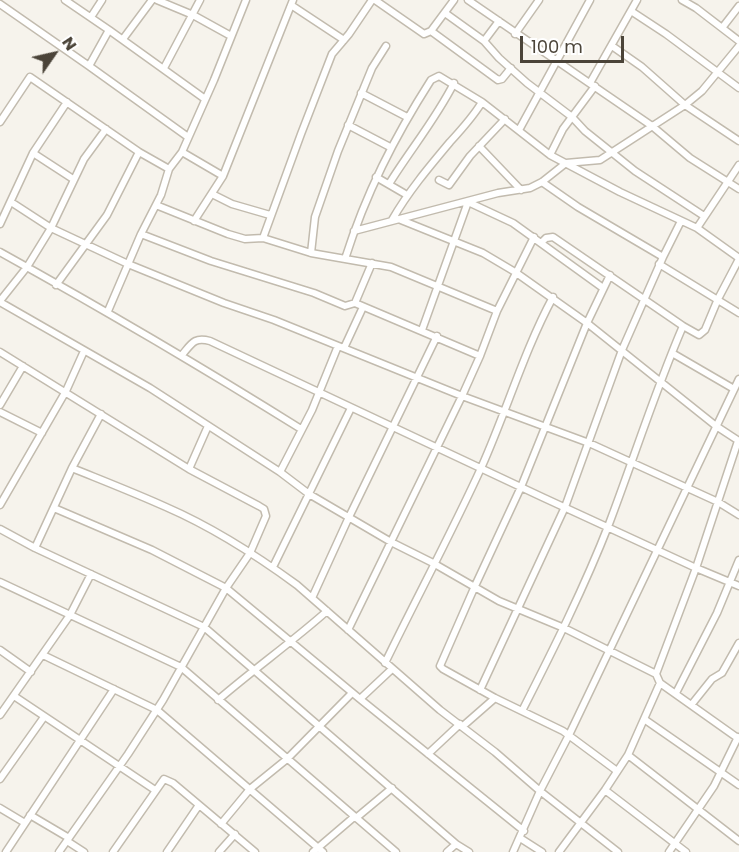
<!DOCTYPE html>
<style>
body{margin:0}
#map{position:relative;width:739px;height:852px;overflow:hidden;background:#f6f3ec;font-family:Poppins,sans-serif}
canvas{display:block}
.north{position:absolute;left:24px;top:24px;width:60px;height:60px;-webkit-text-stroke:4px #fff;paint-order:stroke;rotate:56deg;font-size:16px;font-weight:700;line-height:24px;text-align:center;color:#4b4439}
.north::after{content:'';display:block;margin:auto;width:21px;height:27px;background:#4b4439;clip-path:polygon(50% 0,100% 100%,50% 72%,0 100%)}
.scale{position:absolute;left:520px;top:36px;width:104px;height:27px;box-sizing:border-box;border:3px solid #4b4439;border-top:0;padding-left:8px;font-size:18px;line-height:21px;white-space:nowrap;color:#4b4439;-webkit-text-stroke:4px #fff;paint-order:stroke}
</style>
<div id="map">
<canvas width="739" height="852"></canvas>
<div class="north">N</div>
<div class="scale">100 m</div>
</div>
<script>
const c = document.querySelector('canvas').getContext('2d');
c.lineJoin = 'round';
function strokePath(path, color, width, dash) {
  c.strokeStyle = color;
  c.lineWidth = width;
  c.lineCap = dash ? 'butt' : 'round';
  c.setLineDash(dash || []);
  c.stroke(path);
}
const minor = new Path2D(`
 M157 0 193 15 231 36
 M375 0 424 34 431 31 454 0
 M468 0 652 126 690 158 739 189
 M682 0 696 8 739 41
 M0 4 89 66 109 30 65 0
 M291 5 344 40
 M631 11 666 34 739 88
 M445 13 484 41 499 58 527 83 572 117 585 131 635 171 704 216
 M91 17 102 0
 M722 28 739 6
 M109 30 205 99
 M431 31 498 80 502 79 511 68
 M515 34 539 0
 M123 39 152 0
 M484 41 499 21
 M612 46 642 67 685 105 739 141
 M89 66 188 137
 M164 68 200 0
 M590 83 637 0
 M361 93 407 117
 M0 122 30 77 139 152 169 169
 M348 125 390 147
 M519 130 590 0
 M479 146 521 190
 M182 152 223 176
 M33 153 73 179
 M550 155 563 129 595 86
 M376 177 407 195
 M439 180 449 185 470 156 505 119
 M542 182 578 207 663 257
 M389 184C410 150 436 119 454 83
 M212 194 232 204 270 215
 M11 202 51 228 128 264 224 303 274 320 462 396 589 443 718 502 739 515
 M156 205 228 234 245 239 263 238 311 253 391 267 497 311
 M392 220C408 192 429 167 450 142 462 129 473 117 482 102
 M401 220 483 253 515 272 587 323 716 426 739 441
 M194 221 223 176 293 0
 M0 224 33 153 67 102
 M697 228 739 165
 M354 231 498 193 530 188 542 182 566 163 600 160 685 105 702 91 739 46
 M141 234 211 261 314 293 345 306 355 303 372 263
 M263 238 301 134 332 54 349 34 372 0
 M541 243 546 238 553 237 683 326 699 335 705 330 718 299 739 259
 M0 252C103 309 202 367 301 429
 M311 253 315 217 338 151 372 68 386 46
 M345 259C366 193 394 138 431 80L439 76 482 102 550 155 620 192 697 228 739 258
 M659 264 739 313
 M610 275 587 323 521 487 475 586 440 666 443 669 495 698 563 731 617 771
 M56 285 107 215 139 152
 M0 301 27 267 51 228 84 159 106 129
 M0 302 150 388 280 472 309 494 391 542 433 563 499 601 564 628 656 674 660 683 739 739
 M355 303 480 356
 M108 311 141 234 161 195 169 169 182 152 214 80 246 0
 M422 330 468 202 513 223 603 288
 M344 348 363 307
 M0 352 189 469 259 506 264 509 266 516 250 553 226 588 163 700 128 754 59 852
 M672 353 734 389
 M182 355C192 343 194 337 210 341L542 497 696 568 739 586
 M0 405 23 366
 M0 412 42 433
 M72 468C104 481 135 493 166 507 212 527 256 555 297 585L440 710 495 752 540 791 618 852
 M189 469 208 426
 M280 472 312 410 338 346
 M0 505 66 391 84 351
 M54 508 152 550 226 588 360 699 524 831
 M0 529 35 548 204 627 456 844 469 852
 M35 548 72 468 101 414
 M273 567 351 408
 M0 582 181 667 396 852
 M312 598 349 517 437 336
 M348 630 462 396 480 356 497 311 534 237
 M0 650 31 672
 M43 655 157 710 323 852
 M385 663C417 597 452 532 482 466 507 410 524 351 553 297
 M656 674 696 568 738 441
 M480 690 565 507 622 350 663 257 681 221
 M676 693 717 613 739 560
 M14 696 155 790
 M360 699 392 669
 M218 700C254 669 292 642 327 611
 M692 704 712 679 722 673 739 643
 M522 711C553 650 584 588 609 524 634 458 655 391 683 326
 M0 715 70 615 91 574
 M644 719 739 785
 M463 726 495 698
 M428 754 460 724
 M628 755 739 841
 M0 779 44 717
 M605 790 686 852
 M0 808 25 823
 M30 815 69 838
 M356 818 392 788
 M221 824 250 789 287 759 352 693
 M520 838 542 852
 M67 841 84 852
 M6 852 114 689
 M113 852 164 779 173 783 255 852
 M167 852 199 805
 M219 852 235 834
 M313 852 354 817
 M447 852 456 844
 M513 852 540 791 569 735 739 379
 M559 852 605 790 628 755 660 683
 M669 852 714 786 738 737`);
strokePath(minor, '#c2bbae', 9);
strokePath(minor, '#fff', 6);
</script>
